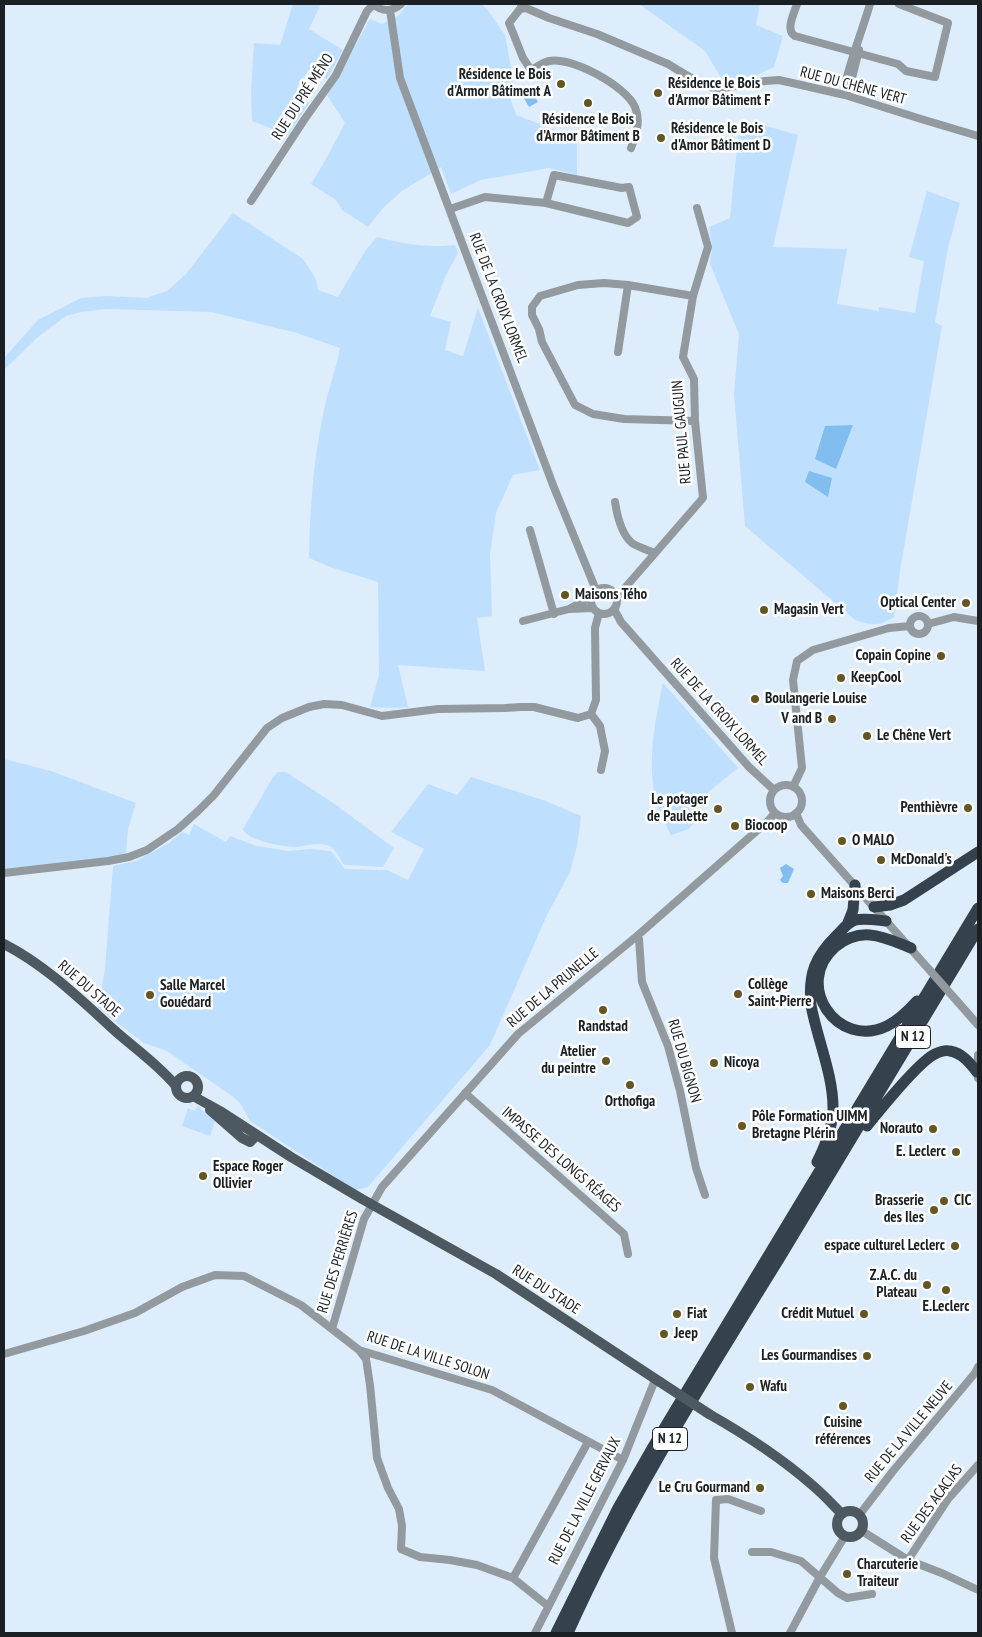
<!DOCTYPE html>
<meta charset="utf-8">
<style>
body{margin:0}
#map{position:relative;width:982px;height:1637px;overflow:hidden;background:#deedfb;font-family:"PT Sans Narrow",sans-serif}
canvas{display:block}
.frame{position:absolute;inset:0;border:5px solid #1a2024;pointer-events:none}
</style>
<div id="map">
<canvas width="982" height="1637"></canvas>
<div class="frame"></div>
</div>
<script>
const c = document.querySelector('canvas').getContext('2d');
c.lineJoin = 'round';
function paint(path, color) {
  c.fillStyle = color;
  c.fill(path, 'evenodd');
}
function strokePath(path, color, width, dash) {
  c.strokeStyle = color;
  c.lineWidth = width;
  c.lineCap = dash ? 'butt' : 'round';
  c.setLineDash(dash || []);
  c.stroke(path);
}
function write(font, color, halo, rows, align = 'center') {
  c.font = font + ' "PT Sans Narrow",sans-serif';
  c.lineWidth = 5;
  c.setLineDash([]);
  c.textBaseline = 'middle';
  c.strokeStyle = halo;
  c.fillStyle = color;
  for (const [text, x, y, turn = 0] of rows) {
    c.save();
    c.translate(x, y);
    c.rotate((+turn || 0) * Math.PI / 180);
    c.textAlign = isNaN(turn) ? turn : align;
    if (halo) c.strokeText(text, 0, 0);
    c.fillText(text, 0, 0);
    c.restore();
  }
}
const green = new Path2D(`
 M293 4H321L309 29 343 50 327 79 309 69 297 87V95L309 103 288 135 252 121 251 92 254 43 280 45Z
 M408 4H481L487 9 505 35 513 78 511 100 516 115 577 138V175L549 168 481 180 451 194 441 167 402 191 383 208 368 227 342 210 336 200 311 184 326 159 345 123 327 95 370 19 382 24 399 15Z
 M639 4H760L756 25 783 36 774 67 759 74 723 81 705 51Z
 M748 125 766 126 798 135 773 247 847 249 837 304 879 311V307L915 313 924 261 909 257 927 191 960 203 948 248 935 322 942 326 900 571 894 617C879 626 872 626 855 620L745 526 734 394 739 334 710 264 712 247 709 227 730 218 738 137Z
 M233 213 303 259 316 279 318 290 338 297 365 251 377 237C405 244 426 248 455 245L458 253 446 275 430 316 451 322 445 350 463 356 478 308 540 470 513 475 496 513 490 554 492 616 477 618 485 671 398 665 408 707 398 708 370 707 379 675 378 582 330 567 309 558C310 509 313 464 323 415 327 393 336 370 340 348L297 333 211 312 106 309 81 312 66 316 39 336 4 370V358L38 320 81 298 106 296 146 298 167 291 186 274Z
 M663 683 738 768 695 803 697 819 689 829 671 835C666 825 660 814 657 803 646 765 655 721 663 683Z
 M4 759 51 771 136 803 128 829 126 853 113 857 4 870Z
 M278 772H286L336 805 394 848 383 867 344 865C340 860 336 849 331 847 320 841 308 846 296 847 285 847 247 841 243 829L273 777Z
 M471 777 543 800 581 816 577 846 570 872 547 915 490 1045 368 1187 355 1190 250 1121 240 1103 232 1096 167 1051 144 1043 113 1020 98 1007 105 969 113 866 136 861 169 843 182 832 189 835 194 824 226 842 230 836 257 846 288 851 311 849 331 851 345 869 387 870 408 880 424 849 391 832 428 784 457 795Z
 M198 1106 215 1121 210 1136 182 1126 188 1108 194 1111Z`);
const water = new Path2D(`
 M530 88 538 102 529 107 521 93Z
 M853 425 836 469 815 459 825 426Z
 M809 471 832 478 828 497 805 482Z
 M786 864 794 869 788 883H783L780 880 783 876 780 868Z`);
const minor = new Path2D(`
 M373 4C382 12 392 12 401 4
 M521 4 526 8 549 18 597 34 668 64 701 84 717 89 765 81 779 80 845 95 921 119 978 136
 M797 4C794 14 785 30 795 36L898 64 906 71 935 77 948 23 899 4
 M526 8 520 9 509 23 523 58 531 70C537 67 543 62 549 61 571 56 626 86 635 107 641 121 636 135 631 148
 M390 10 400 78 553 485 596 590
 M847 89 845 84C852 56 862 31 870 4
 M845 93 850 86 859 50
 M251 201 304 120 336 75 367 11 373 5
 M450 209 485 197 546 203 628 223 637 217 629 187 622 188 554 175 546 203
 M628 285 604 283 578 285 540 296 532 307V315L539 329 542 342 575 405 593 414 624 419 695 421
 M618 352 628 285 693 296
 M615 502C617 515 621 534 632 543 638 547 648 550 654 553
 M530 530 554 614
 M591 601a13 13 0 1 1 26 0a13 13 0 1 1-26 0Z
 M591 597 569 609 593 608
 M617 597 703 498 695 421 694 379 683 357 693 296 708 247 697 208
 M614 609 621 622 749 767 774 790
 M910 625a9 9 0 1 1 18 0a9 9 0 1 1-18 0Z
 M523 621 569 609
 M928 624 954 617 978 621
 M591 714 600 726 605 751 601 770
 M770 801a16 16 0 1 1 32 0a16 16 0 1 1-32 0Z
 M793 787 802 768 793 680 797 661 813 650 889 628 910 626
 M796 813 801 825 918 957
 M4 873 108 861 129 857 147 850 178 829 198 811 214 795 267 728 282 718 309 707 324 704 342 705 382 716 438 709 505 708 521 707H534L578 718 591 714 596 700 595 628 599 613
 M637 936 639 939 642 982 668 1046 680 1091 696 1168 705 1195
 M957 1001 978 1025
 M978 1055 977 1072 978 1078
 M465 1093 624 1234 628 1254
 M332 1329 364 1219 382 1187 518 1034 637 936 768 821 775 813
 M359 1350 366 1359 370 1385 377 1458 388 1488 399 1509 402 1526 401 1549 420 1557 450 1560 477 1565 513 1578 548 1606
 M4 1354 84 1331 135 1313 182 1287 215 1275 244 1276 301 1305 359 1350 492 1390 623 1460
 M860 1514 893 1471 975 1373 978 1367
 M862 1531 908 1560 944 1574 978 1590
 M752 1552H771L801 1561 838 1593 847 1598 872 1594
 M908 1560 948 1499 978 1465
 M513 1578 588 1442
 M535 1633 623 1460 655 1380
 M732 1633 714 1558 716 1500 728 1499 761 1511
 M790 1633 820 1577 845 1536`);
const major = new Path2D(`
 M4 944C45 965 79 998 113 1029 134 1048 158 1064 176 1086
 M176 1087a11 11 0 1 1 22 0a11 11 0 1 1-22 0Z
 M193 1096 220 1111 291 1157 362 1199 496 1274 660 1382
 M210 1110 242 1138 250 1142 257 1135
 M709 1414C746 1435 780 1457 811 1484 822 1493 832 1504 842 1514
 M837 1524a13 13 0 1 1 26 0a13 13 0 1 1-26 0Z`);
const highway = new Path2D(`
 M874 907 890 905 904 900 978 852
 M847 925 853 910 855 885
 M911 948C898 943 884 936 870 935 858 934 845 939 835 947 793 984 837 1050 887 1026 899 1020 908 1011 917 1001
 M867 1126C880 1110 918 1062 935 1054 939 1052 946 1050 950 1051 962 1053 970 1063 977 1072
 M817 1162C825 1146 832 1129 833 1111 834 1076 817 1039 811 1005 808 973 815 957 837 935 843 929 847 923 855 920 865 918 876 920 886 921
 M556 1633 618 1508 654 1445 978 908
 M568 1633C626 1503 704 1380 779 1259 846 1149 912 1039 978 929`);
const minorBridge = new Path2D(`
 M918 957 957 1001`);
const majorBridge = new Path2D(`
 M660 1382 709 1414`);
const markers = [
 [561,84,5,"#635623"],
 [658,93,5,"#635623"],
 [588,103,5,"#635623"],
 [661,138,5,"#635623"],
 [565,595,5,"#635623"],
 [966,603,5,"#635623"],
 [764,610,5,"#635623"],
 [941,656,5,"#635623"],
 [841,678,5,"#635623"],
 [755,699,5,"#635623"],
 [832,719,5,"#635623"],
 [867,736,5,"#635623"],
 [968,808,5,"#635623"],
 [718,809,5,"#635623"],
 [735,826,5,"#635623"],
 [842,841,5,"#635623"],
 [881,860,5,"#635623"],
 [811,894,5,"#635623"],
 [738,994,5,"#635623"],
 [150,995,5,"#635623"],
 [603,1010,5,"#635623"],
 [606,1061,5,"#635623"],
 [714,1063,5,"#635623"],
 [630,1085,5,"#635623"],
 [742,1126,5,"#635623"],
 [933,1129,5,"#635623"],
 [956,1152,5,"#635623"],
 [203,1176,5,"#635623"],
 [944,1201,5,"#635623"],
 [934,1210,5,"#635623"],
 [955,1246,5,"#635623"],
 [927,1285,5,"#635623"],
 [946,1290,5,"#635623"],
 [677,1314,5,"#635623"],
 [864,1314,5,"#635623"],
 [664,1334,5,"#635623"],
 [867,1356,5,"#635623"],
 [750,1387,5,"#635623"],
 [843,1406,5,"#635623"],
 [760,1488,5,"#635623"],
 [847,1574,5,"#635623"]
];
const shields = [
 [913,1037,35],
 [670,1439,35]
];
const shieldNames = [
 ["N 12",913,1037],
 ["N 12",670,1439]
];
const poiNames = [
 ["Résidence le Bois",551,75,"right"],
 ["d'Armor Bâtiment A",551,92,"right"],
 ["Résidence le Bois",668,84],
 ["d'Armor Bâtiment F",668,101],
 ["Résidence le Bois",588,120,"center"],
 ["d'Armor Bâtiment B",588,137,"center"],
 ["Résidence le Bois",671,129],
 ["d'Amor Bâtiment D",671,146],
 ["Maisons Tého",575,595],
 ["Optical Center",956,603,"right"],
 ["Magasin Vert",774,610],
 ["Copain Copine",931,656,"right"],
 ["KeepCool",851,678],
 ["Boulangerie Louise",765,699],
 ["V and B",822,719,"right"],
 ["Le Chêne Vert",877,736],
 ["Le potager",708,800,"right"],
 ["de Paulette",708,817,"right"],
 ["Penthièvre",958,808,"right"],
 ["Biocoop",745,826],
 ["O MALO",852,841],
 ["McDonald's",891,860],
 ["Maisons Berci",821,894],
 ["Collège",748,985],
 ["Saint-Pierre",748,1002],
 ["Salle Marcel",160,986],
 ["Gouédard",160,1003],
 ["Randstad",603,1027,"center"],
 ["Atelier",596,1052,"right"],
 ["du peintre",596,1069,"right"],
 ["Nicoya",724,1063],
 ["Orthofiga",630,1102,"center"],
 ["Pôle Formation UIMM",752,1117],
 ["Bretagne Plérin",752,1134],
 ["Norauto",923,1129,"right"],
 ["E. Leclerc",946,1152,"right"],
 ["Espace Roger",213,1167],
 ["Ollivier",213,1184],
 ["Brasserie",924,1201,"right"],
 ["des Iles",924,1218,"right"],
 ["CIC",954,1201],
 ["espace culturel Leclerc",945,1246,"right"],
 ["Z.A.C. du",917,1276,"right"],
 ["Plateau",917,1293,"right"],
 ["E.Leclerc",946,1307,"center"],
 ["Fiat",687,1314],
 ["Crédit Mutuel",854,1314,"right"],
 ["Jeep",674,1334],
 ["Les Gourmandises",857,1356,"right"],
 ["Wafu",760,1387],
 ["Cuisine",843,1423,"center"],
 ["références",843,1440,"center"],
 ["Le Cru Gourmand",750,1488,"right"],
 ["Charcuterie",857,1565],
 ["Traiteur",857,1582]
];
const streetNames = [
 ["RUE DU CHÊNE VERT",853,86,15],
 ["RUE DU PRÉ MÉNO",303,97,-57],
 ["RUE DE LA CROIX LORMEL",498,298,69],
 ["RUE PAUL GAUGUIN",682,432,-95],
 ["RUE DE LA CROIX LORMEL",719,712,48],
 ["RUE DE LA PRUNELLE",553,988,-40],
 ["RUE DU STADE",89,989,41],
 ["RUE DU BIGNON",684,1061,74],
 ["IMPASSE DES LONGS RÉAGES",561,1160,41],
 ["RUE DES PERRIÈRES",338,1262,-73],
 ["RUE DU STADE",546,1290,33],
 ["RUE DE LA VILLE SOLON",428,1356,18],
 ["RUE DE LA VILLE NEUVE",909,1432,-50],
 ["RUE DE LA VILLE GERVAUX",585,1501,-63],
 ["RUE DES ACACIAS",932,1504,-54]
];
paint(green, '#bee0fe');
paint(water, '#82bdf0');
strokePath(minor, '#939a9f', 8);
strokePath(major, '#4d5861', 10);
strokePath(highway, '#35414c', 11);
strokePath(minorBridge, '#939a9f', 8);
strokePath(majorBridge, '#4d5861', 10);
for (const [x, y, r, color] of markers) {
  const dot = new Path2D();
  dot.arc(x, y, r, 0, 2 * Math.PI);
  c.fillStyle = color;
  c.fill(dot);
  strokePath(dot, '#fff', 2);
}
for (const [x, y, w] of shields) {
  const box = new Path2D();
  box.roundRect(x - w / 2, y - 11.5, w, 23, 4);
  c.fillStyle = '#fff';
  c.fill(box);
  strokePath(box, '#1a2024', 1);
}
write('bold 14px', '#1a2024', null, shieldNames);
write('bold 15px', '#1a2024', '#fff', poiNames, 'left');
write('15px', '#1a2024', '#fff', streetNames);
</script>
